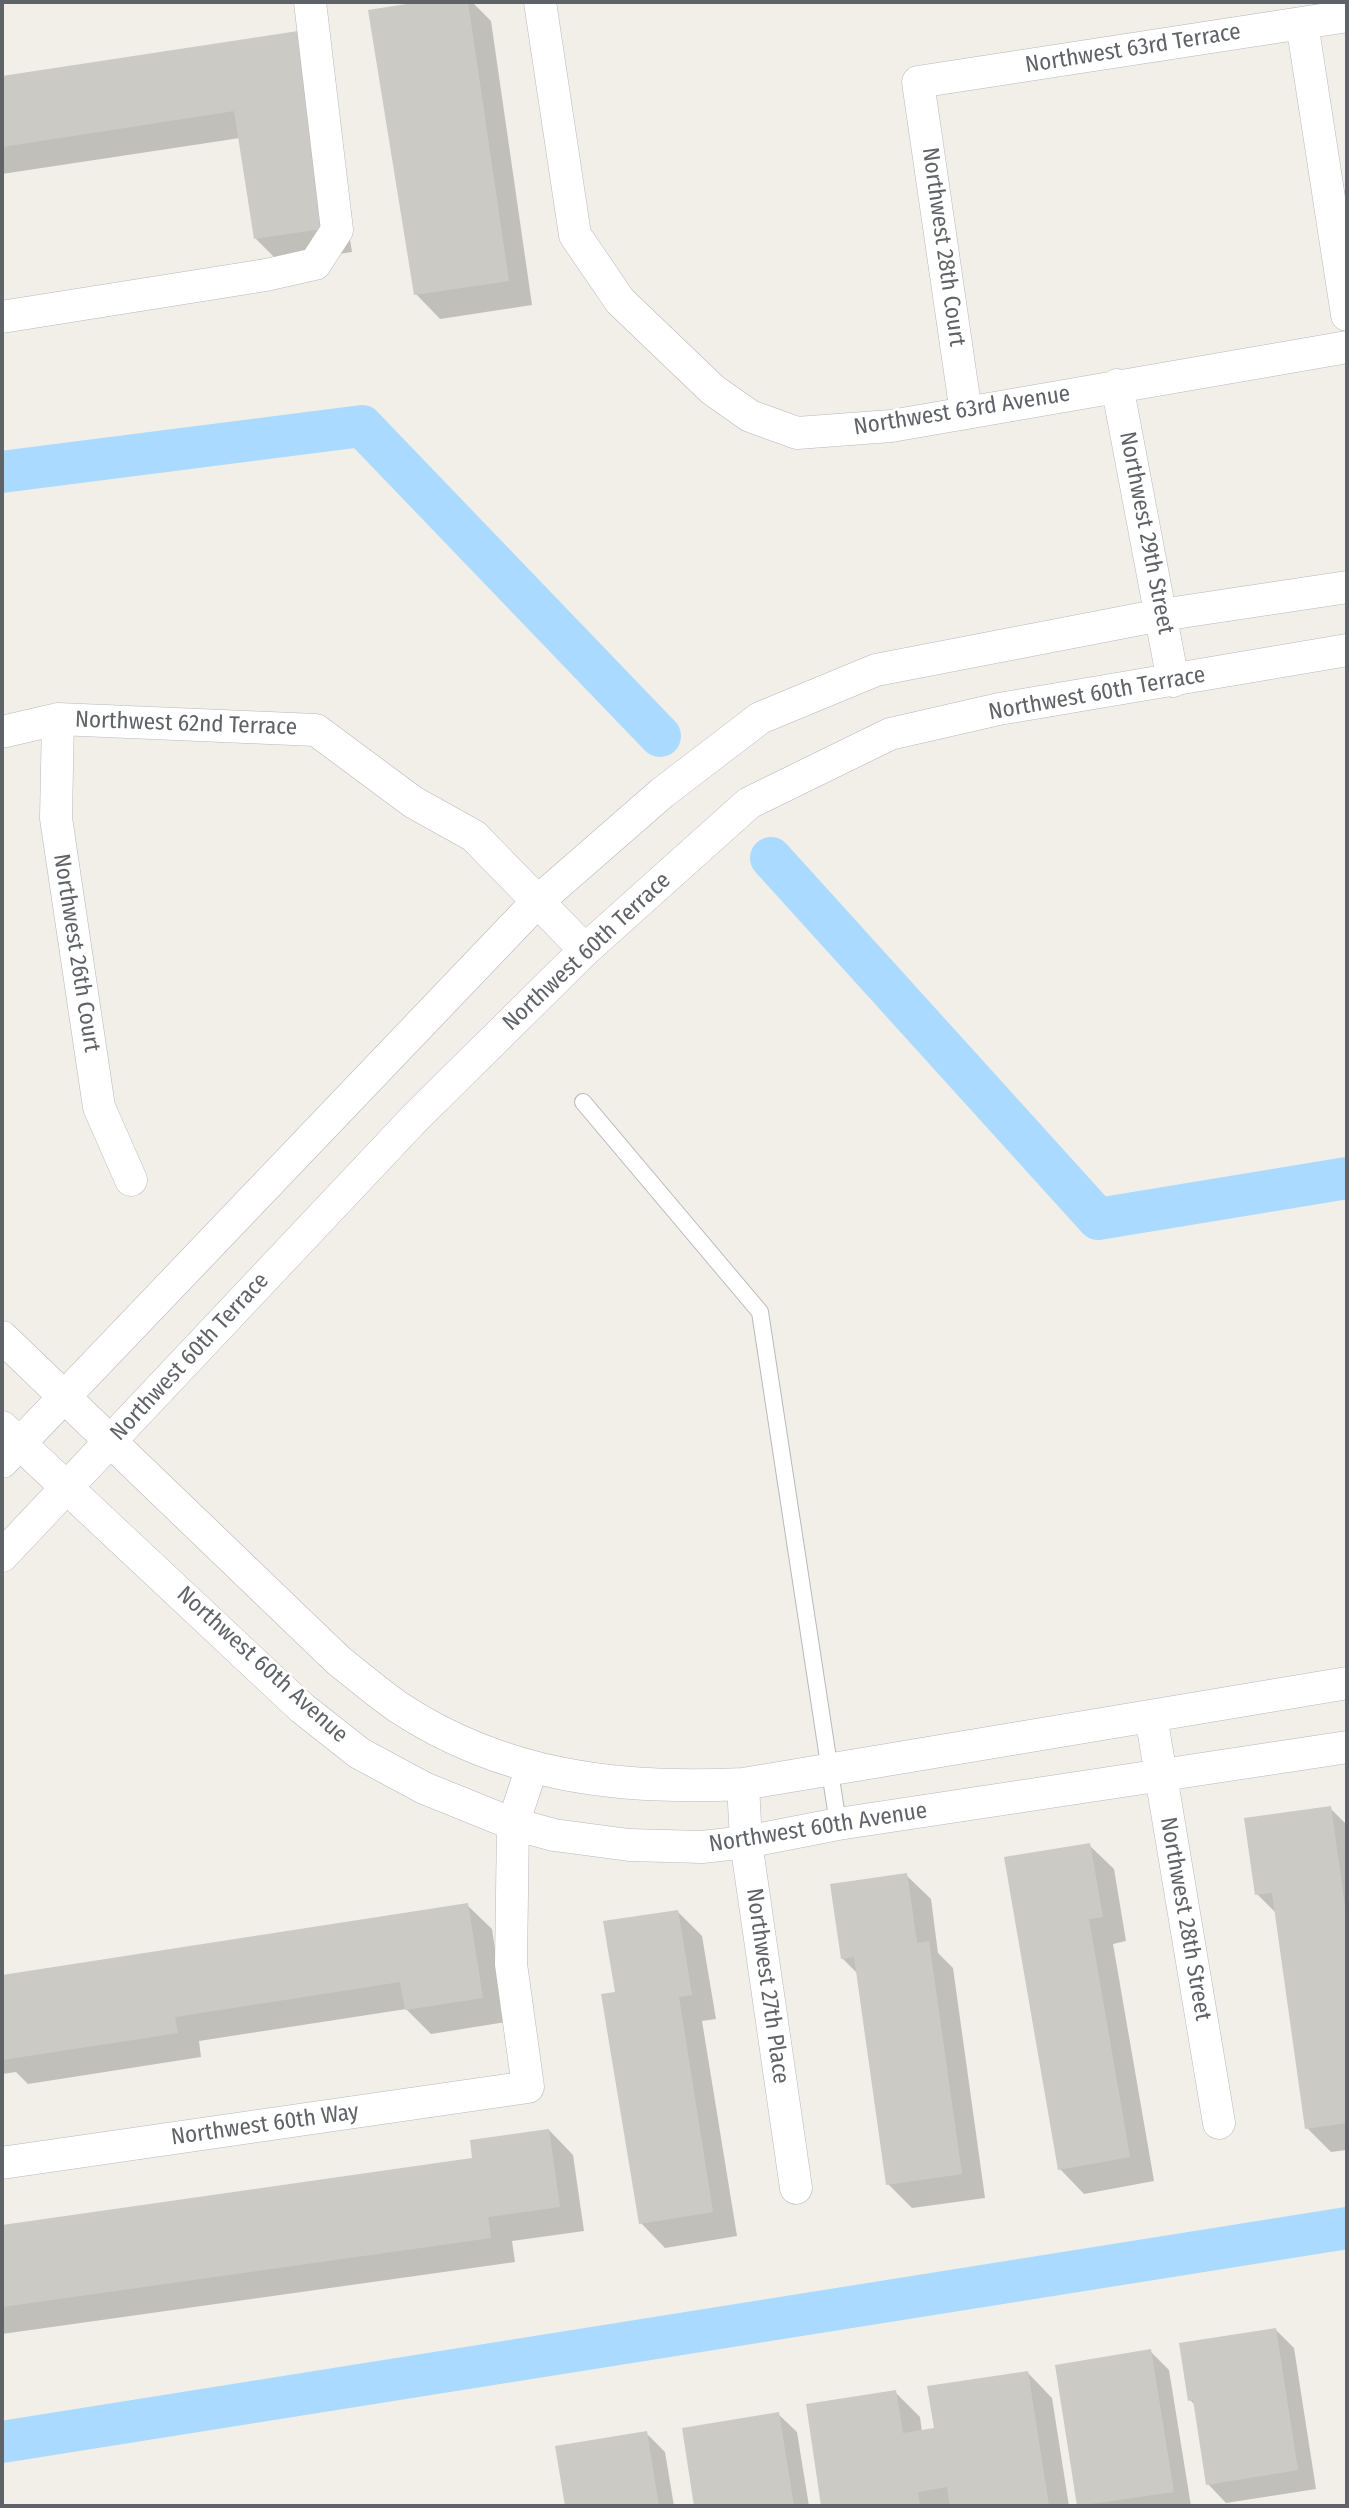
<!DOCTYPE html>
<style>
body{margin:0}
#map{position:relative;width:1349px;height:2508px;overflow:hidden;background:#f1efe8;font-family:"Fira Sans Condensed",sans-serif}
canvas{display:block}
.frame{position:absolute;inset:0;border:4px solid #5f6368;pointer-events:none}
</style>
<div id="map">
<canvas width="1349" height="2508"></canvas>
<div class="frame"></div>
</div>
<script>
const c = document.querySelector('canvas').getContext('2d');
c.lineJoin = 'round';
function paint(path, color) {
  c.fillStyle = color;
  c.fill(path, 'evenodd');
}
function strokePath(path, color, width, dash) {
  c.strokeStyle = color;
  c.lineWidth = width;
  c.lineCap = dash ? 'butt' : 'round';
  c.setLineDash(dash || []);
  c.stroke(path);
}
function write(font, color, halo, rows, align = 'center') {
  c.font = font + ' "Fira Sans Condensed",sans-serif';
  c.lineWidth = 5;
  c.setLineDash([]);
  c.textBaseline = 'middle';
  c.strokeStyle = halo;
  c.fillStyle = color;
  for (const [text, x, y, turn = 0] of rows) {
    c.save();
    c.translate(x, y);
    c.rotate((+turn || 0) * Math.PI / 180);
    c.textAlign = isNaN(turn) ? turn : align;
    if (halo) c.strokeText(text, 0, 0);
    c.fillText(text, 0, 0);
    c.restore();
  }
}
const shadow = new Path2D(`
 M431 2H472L491 21 532 305 440 319 416 294 370 11Z
 M297 33 321 57 352 252 280 263 256 239 240 138 2 174V77Z
 M1330 1808 1347 1825V2150L1331 2152 1307 2128 1276 1913 1257 1894Z
 M1089 1845 1114 1869 1126 1941 1113 1944 1154 2181 1084 2194 1060 2169Z
 M906 1875 931 1899 938 1953 953 1968 985 2198 912 2208 888 2184 858 1974 842 1958Z
 M467 1905 492 1929 506 2022 431 2034 406 2009 199 2041 201 2057 28 2084 16 2072 2 2074V1977Z
 M678 1912 702 1936 716 2019 702 2021 737 2236 665 2248 641 2223 617 1994Z
 M549 2130 573 2155 584 2231 512 2241 515 2262 2 2334V2227L474 2160Z
 M1275 2329 1294 2348 1316 2489 1226 2503 1208 2484 1195 2405 1190 2400Z
 M1150 2351 1169 2370 1191 2506H1079L1057 2366Z
 M1028 2373 1052 2398 1069 2506H823L808 2405 895 2392 920 2417 922 2432 936 2430Z
 M778 2414 797 2432 809 2506H696L684 2429Z
 M646 2433 665 2452 674 2506H567L557 2448Z`);
const canal = new Path2D(`
 M2 472 362 426 660 736
 M771 858 1098 1219 1347 1178
 M2 2442 1347 2228`);
const building = new Path2D(`
 M419 2H468L509 281 414 295 368 10Z
 M298 31 328 228 254 239 234 111 2 147V76Z
 M1331 1806 1347 1921V2123L1305 2129 1272 1893 1255 1895 1244 1818Z
 M1090 1843 1103 1917 1089 1919 1130 2157 1058 2170 1004 1857Z
 M907 1873 917 1943 929 1941 962 2174 886 2185 854 1957 841 1959 830 1884Z
 M468 1903 483 1998 405 2010 400 1982 175 2017 178 2033 2 2060V1975Z
 M678 1910 692 1995 679 1997 713 2212 639 2224 601 1994 615 1992 603 1921Z
 M549 2129 560 2207 488 2217 491 2238 2 2307V2225L472 2158 470 2140Z
 M1276 2328 1298 2470 1206 2485 1193 2400 1188 2401 1179 2343Z
 M1151 2349 1174 2492 1077 2506 1055 2365Z
 M1028 2371 1049 2506H950L947 2487 918 2492 920 2506H821L806 2404 896 2390 903 2433 934 2428 927 2386Z
 M779 2412 794 2506H694L682 2428Z
 M647 2431 659 2506H565L555 2446Z`);
const service = new Path2D(`
 M583 1102 760 1312 838 1824`);
const minor = new Path2D(`
 M540 2 575 235 620 301 713 390 750 416 797 433 891 426 1347 347
 M1302 23 1347 315
 M2 317 266 275 315 264 337 230 310 2
 M1117 385 1173 681
 M966 413 918 82 1347 16
 M58 719 56 818 99 1107 131 1180
 M2 732 58 719 316 730 413 802 474 836 585 950
 M2 1337 339 1661C358 1676 378 1693 398 1707 504 1777 620 1790 743 1784L1347 1683
 M2 1427 302 1708 359 1753 424 1788 513 1824 554 1835 629 1845 702 1847 746 1842 838 1824 1347 1747
 M2 1462 537 902 662 793 760 718 876 670 1161 615 1347 587
 M2 1556 415 1118 585 950 749 803 890 734 999 709 1347 650
 M1151 1716 1219 2123
 M743 1784 746 1842 796 2188
 M2 2163 528 2087 511 1964 513 1824 532 1767`);
const streetNames = [
 ["Northwest 63rd Terrace",1133,49,-9],
 ["Northwest 28th Court",943,247,82],
 ["Northwest 63rd Avenue",962,411,-9],
 ["Northwest 29th Street",1146,533,79],
 ["Northwest 60th Terrace",1097,694,-10],
 ["Northwest 62nd Terrace",186,724,2],
 ["Northwest 60th Terrace",587,952,-43],
 ["Northwest 26th Court",76,953,81],
 ["Northwest 60th Terrace",190,1357,-47],
 ["Northwest 60th Avenue",262,1665,42],
 ["Northwest 60th Avenue",818,1828,-9],
 ["Northwest 28th Street",1185,1919,80],
 ["Northwest 27th Place",767,1986,82],
 ["Northwest 60th Way",265,2125,-8]
];
paint(shadow, '#0003');
strokePath(canal, '#aadaff', 42);
paint(building, '#cccac5');
strokePath(service, '#b5b8bc', 18);
strokePath(minor, '#b5b8bc', 33);
strokePath(service, '#fff', 16);
strokePath(minor, '#fff', 32);
write('23px', '#5f6368', '#fff', streetNames);
</script>
